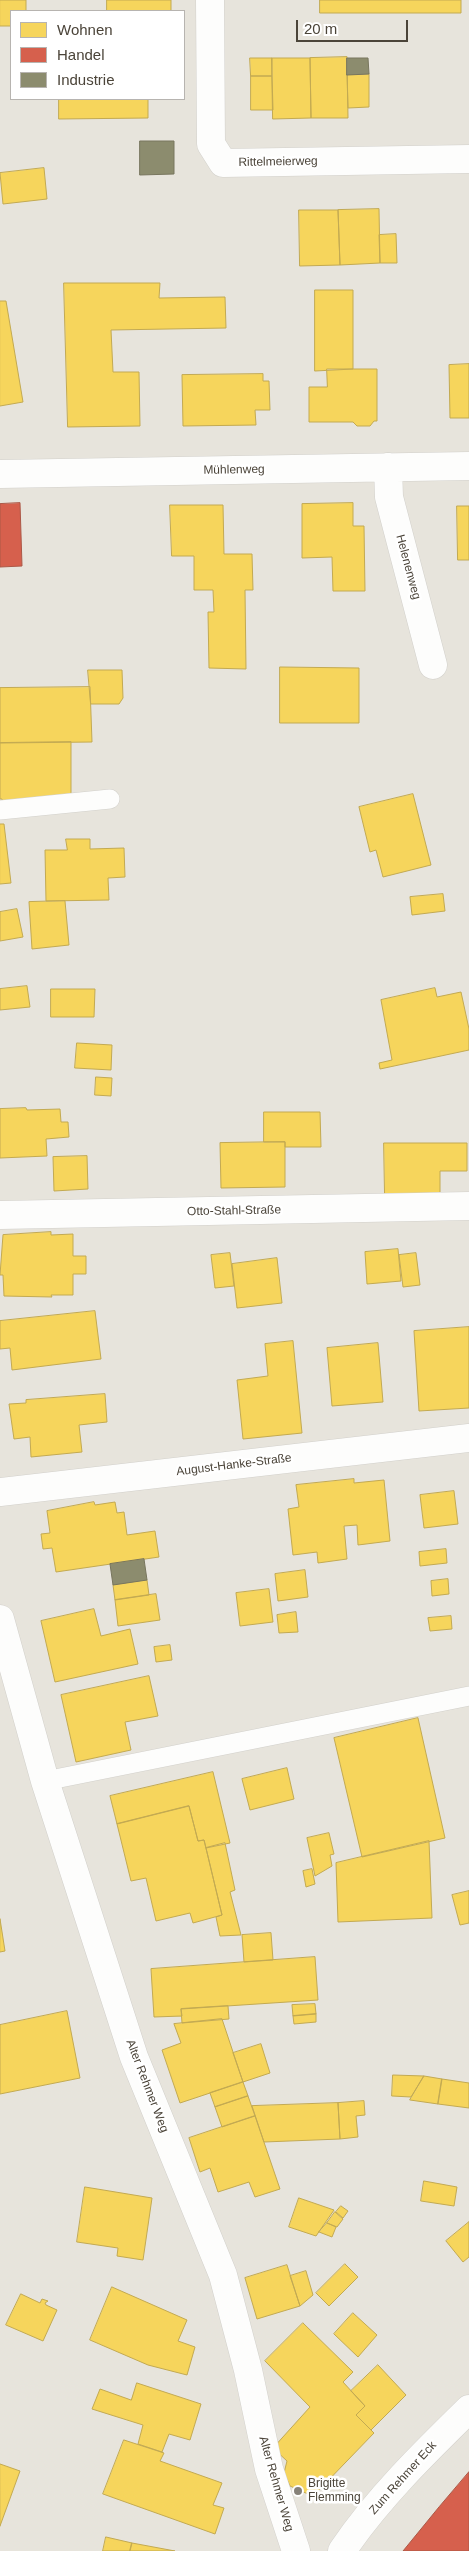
<!DOCTYPE html>
<meta charset="utf-8">
<style>
body{margin:0}
#map{position:relative;width:469px;height:2551px;overflow:hidden;background:#f4f2ee;font-family:Helvetica,sans-serif}
canvas{display:block}
.legend{position:absolute;left:10px;top:10px;width:175px;height:90px;box-sizing:border-box;background:#fff;border:1px solid #b7b4b0;margin:0;padding:6px 9px;list-style:none;font-size:15px;color:#4b4439}
.legend li{display:flex;align-items:center;gap:10px;height:25px}
.legend b{width:25px;border:1px solid #b7b4b0}
.scale{position:absolute;left:296px;top:20px;width:112px;height:22px;box-sizing:border-box;border:2px solid #4b4439;border-top:0;padding-left:6px;font-size:15px;line-height:18px;white-space:nowrap;color:#4b4439;-webkit-text-stroke:4px #fff;paint-order:stroke}
</style>
<div id="map">
<canvas width="469" height="2551"></canvas>
<ul class="legend">
<li><b style="height:14px;background:#f6d55c"></b>Wohnen</li>
<li><b style="height:14px;background:#d6604d"></b>Handel</li>
<li><b style="height:14px;background:#8c8c6e"></b>Industrie</li>
</ul>
<div class="scale">20 m</div>
</div>
<script>
const c = document.querySelector('canvas').getContext('2d');
c.lineJoin = 'round';
function paint(path, color) {
  c.fillStyle = color;
  c.fill(path, 'evenodd');
}
function strokePath(path, color, width, dash) {
  c.strokeStyle = color;
  c.lineWidth = width;
  c.lineCap = dash ? 'butt' : 'round';
  c.setLineDash(dash || []);
  c.stroke(path);
}
function write(font, color, halo, rows, align = 'center') {
  c.font = font + ' Helvetica,sans-serif';
  c.lineWidth = 5;
  c.setLineDash([]);
  c.textBaseline = 'middle';
  c.strokeStyle = halo;
  c.fillStyle = color;
  for (const [text, x, y, turn = 0] of rows) {
    c.save();
    c.translate(x, y);
    c.rotate((+turn || 0) * Math.PI / 180);
    c.textAlign = isNaN(turn) ? turn : align;
    if (halo) c.strokeText(text, 0, 0);
    c.fillText(text, 0, 0);
    c.restore();
  }
}
const residential = new Path2D(`
 M0 0H469V2551H0ZM11 11H184V99H11Z`);
const homes = new Path2D(`
 M0 0H26V11H11V26H0Z
 M107 0H171V11H107Z
 M320 0H461V13H320Z
 M347 57 348 118H311L310 58Z
 M250 58H272V76H251Z
 M272 58H310L311 118 273 119Z
 M369 74V107L348 108 347 75Z
 M251 76H272L273 110H251Z
 M59 99H148V118L59 119Z
 M44 168 47 199 3 204 0 173Z
 M379 209 380 263 340 265 338 210Z
 M299 210H338L340 265 300 266Z
 M396 234 397 263H380L379 235Z
 M64 283H160L159 298 225 297 226 328 111 330 113 372H139L140 426 68 427Z
 M315 290H353V369L315 371Z
 M0 301H6L23 402 0 406Z
 M469 364V418H450L449 365Z
 M327 369H377V421H374L370 426H357L353 422H309V387H327Z
 M263 374V381H269L270 410H255L256 425 183 426 182 375Z
 M353 503V526H364L365 591H333L332 557 302 558V504Z
 M170 505H223L224 554H252L253 590H245L246 669 209 668 208 612H214L213 590H194V556H172Z
 M457 506H469V560H458Z
 M280 667 359 668V723H280Z
 M88 670H122L123 698 119 704H91Z
 M90 687 92 742 0 743V688Z
 M71 742V796L3 804 2 799H0V743Z
 M413 794 431 865 383 877 376 850 370 852 359 807Z
 M0 824H4L11 883 0 884Z
 M66 839H90V849L124 848 125 877 108 878 109 900 46 901 45 850H67Z
 M443 894 445 911 412 915 410 897Z
 M65 901 69 945 32 949 29 902Z
 M17 909 23 937 0 941V912Z
 M27 986 30 1007 0 1010V989Z
 M435 988 437 997 461 992 469 1029V1050L380 1069 379 1063 392 1060 381 1000Z
 M51 989H95L94 1017H51Z
 M77 1043 112 1045 111 1070 75 1068Z
 M96 1077 112 1078 111 1096 95 1095Z
 M26 1108 27 1110 60 1109 61 1122H68L69 1137 46 1139 47 1156 0 1158V1109Z
 M264 1112H320L321 1147H285V1142H264Z
 M285 1142V1187L221 1188 220 1143Z
 M384 1143H467V1171H440V1197H385Z
 M87 1156 88 1189 54 1191 53 1157Z
 M51 1232V1235L73 1234V1256H86V1274H73V1295H51L52 1297 4 1296 3 1275H0L3 1235Z
 M398 1249 401 1281 367 1284 365 1252Z
 M230 1253 234 1286 215 1288 211 1255Z
 M416 1253 420 1285 403 1287 399 1255Z
 M277 1258 282 1303 237 1308 232 1264Z
 M95 1311 101 1359 12 1370 10 1348 0 1349V1321Z
 M469 1327V1408L419 1411 414 1331Z
 M293 1341 302 1433 243 1439 237 1380 268 1376 265 1344Z
 M378 1343 383 1402 332 1406 327 1348Z
 M105 1394 107 1422 79 1425 82 1452 31 1457 30 1437 14 1439 9 1404 26 1403V1400Z
 M354 1479V1483L384 1480 390 1541 358 1545 357 1525 344 1526 347 1559 318 1563 317 1552 293 1555 288 1509 299 1507 296 1485Z
 M454 1491 458 1524 424 1528 420 1495Z
 M94 1502 95 1505 115 1502 117 1513 124 1512 127 1535 155 1531 159 1557 56 1572 52 1548 43 1549 41 1534 50 1533 47 1511Z
 M446 1549 447 1563 420 1566 419 1552Z
 M305 1570 308 1597 278 1601 275 1574Z
 M448 1579 449 1594 432 1596 431 1581Z
 M147 1580 149 1595 115 1600 113 1585Z
 M269 1589 273 1622 240 1626 236 1593Z
 M156 1594 160 1620 118 1626 115 1600Z
 M94 1609 101 1636 130 1629 138 1664 55 1682 41 1621Z
 M296 1612 298 1632 279 1633 277 1615Z
 M451 1616 452 1629 430 1631 428 1618Z
 M170 1645 172 1660 156 1662 154 1647Z
 M149 1676 158 1716 125 1722 131 1750 76 1762 61 1695Z
 M418 1718 445 1838 362 1857 334 1738Z
 M287 1768 294 1799 250 1810 242 1779Z
 M213 1772 230 1843 206 1848 204 1840 198 1841 189 1806 117 1824 110 1796Z
 M189 1806 198 1841 204 1840 222 1915 193 1923 190 1913 156 1921 146 1878 131 1881 117 1824Z
 M329 1833 334 1854 330 1855 332 1866 315 1876 307 1838Z
 M429 1841 432 1918 338 1922 336 1863Z
 M225 1843 235 1890 230 1892 241 1935 220 1936 216 1917 222 1915 206 1848Z
 M312 1869 315 1884 306 1887 303 1871Z
 M469 1891V1923L460 1925 452 1895Z
 M0 1919 5 1951 0 1952Z
 M271 1933 273 1960 244 1962 242 1935Z
 M315 1957 318 2000 181 2009 182 2016 154 2017 151 1969Z
 M315 2004 316 2014 293 2016 292 2005Z
 M228 2006 229 2019 182 2023 181 2009Z
 M67 2011 80 2078 0 2094V2025Z
 M316 2014V2022L294 2024 293 2016Z
 M222 2019 243 2082 180 2103 162 2050 181 2043 174 2024Z
 M261 2044 270 2073 243 2082 233 2053Z
 M393 2075 424 2076 411 2097 392 2096Z
 M424 2076 442 2079 438 2104 410 2100Z
 M442 2079 469 2083V2108L438 2104Z
 M243 2082 248 2096 215 2107 210 2093Z
 M248 2096 255 2116 222 2127 215 2107Z
 M364 2101 365 2115 356 2116 358 2137 340 2139 338 2103Z
 M338 2103 340 2139 264 2142 252 2106Z
 M255 2116 280 2189 255 2197 249 2182 218 2192 210 2168 200 2172 189 2138Z
 M424 2181 457 2187 454 2206 421 2201Z
 M85 2187 152 2198 143 2260 117 2256 118 2248 77 2242Z
 M299 2198 334 2210 316 2236 289 2227Z
 M341 2206 348 2211 343 2218 336 2212Z
 M335 2212 343 2219 337 2227 327 2223Z
 M469 2222V2257L463 2262 446 2241Z
 M327 2223 336 2227 332 2237 319 2232Z
 M345 2264 358 2277 329 2306 316 2293Z
 M287 2265 300 2306 257 2319 245 2278Z
 M306 2271 313 2295 300 2306 290 2276Z
 M112 2287 187 2320 178 2341 195 2347 187 2375 148 2365 90 2340Z
 M21 2294 40 2303 42 2299 48 2301 45 2303 46 2305 57 2310 43 2341 6 2325Z
 M353 2313 377 2335 358 2357 334 2334Z
 M303 2323 353 2372 343 2382 365 2406 356 2415 374 2433 318 2491 308 2494 290 2486 284 2473 287 2461 273 2448 310 2407 265 2361Z
 M378 2365 406 2395 371 2430 356 2415 365 2406 351 2391Z
 M137 2383 201 2404 190 2440 169 2434 162 2452 138 2444 143 2425 92 2409 100 2389 131 2400Z
 M124 2440 164 2453 160 2461 222 2483 213 2505 224 2508 215 2534 103 2494Z
 M0 2464 20 2471 0 2526Z
 M106 2537 132 2543 130 2551H103Z
 M132 2543 175 2551H130Z`);
const shops = new Path2D(`
 M20 503 22 566 0 567V504Z
 M469 2472V2551H403L439 2507Z`);
const industry = new Path2D(`
 M347 58H368L369 74 347 75Z
 M140 141H174V174L140 175Z
 M144 1559 147 1580 113 1585 110 1564Z`);
const lane = new Path2D(`
 M0 810 110 799
 M45 1781 469 1696`);
const street = new Path2D(`
 M210 0 211 144 223 163 469 159
 M388 467 389 497 433 665
 M0 474 469 466
 M0 1215 469 1206
 M0 1492 469 1438
 M0 1619 45 1781 134 2057 223 2275 248 2370 269 2469 296 2551
 M342 2551C377 2499 424 2453 469 2409`);
const markers = [
 [298,2491,5,"#868178"]
];
const streetNames = [
 ["Rittelmeierweg",278,162,-1],
 ["Mühlenweg",234,470,-1],
 ["Helenenweg",408,567,75],
 ["Otto-Stahl-Straße",234,1211,-1],
 ["August-Hanke-Straße",234,1465,-7],
 ["Alter Rehmer Weg",147,2086,69],
 ["Zum Rehmer Eck",403,2478,-48],
 ["Alter Rehmer Weg",276,2484,74]
];
const poiNames = [
 ["Brigitte",308,2484],
 ["Flemming",308,2498]
];
paint(residential, '#e7e4dc');
paint(homes, '#f6d55c');
strokePath(homes, '#c3aa52', 1);
paint(shops, '#d6604d');
strokePath(shops, '#ac5847', 1);
paint(industry, '#8c8c6e');
strokePath(industry, '#78765e', 1);
strokePath(lane, '#d2d0cb', 20);
strokePath(street, '#d2d0cb', 29);
strokePath(lane, '#fdfdfc', 19);
strokePath(street, '#fdfdfc', 28);
for (const [x, y, r, color] of markers) {
  const dot = new Path2D();
  dot.arc(x, y, r, 0, 2 * Math.PI);
  c.fillStyle = color;
  c.fill(dot);
  strokePath(dot, '#fff', 2);
}
write('12px', '#4b4439', '#fff', streetNames);
write('12px', '#4b4439', '#fff', poiNames, 'left');
</script>
